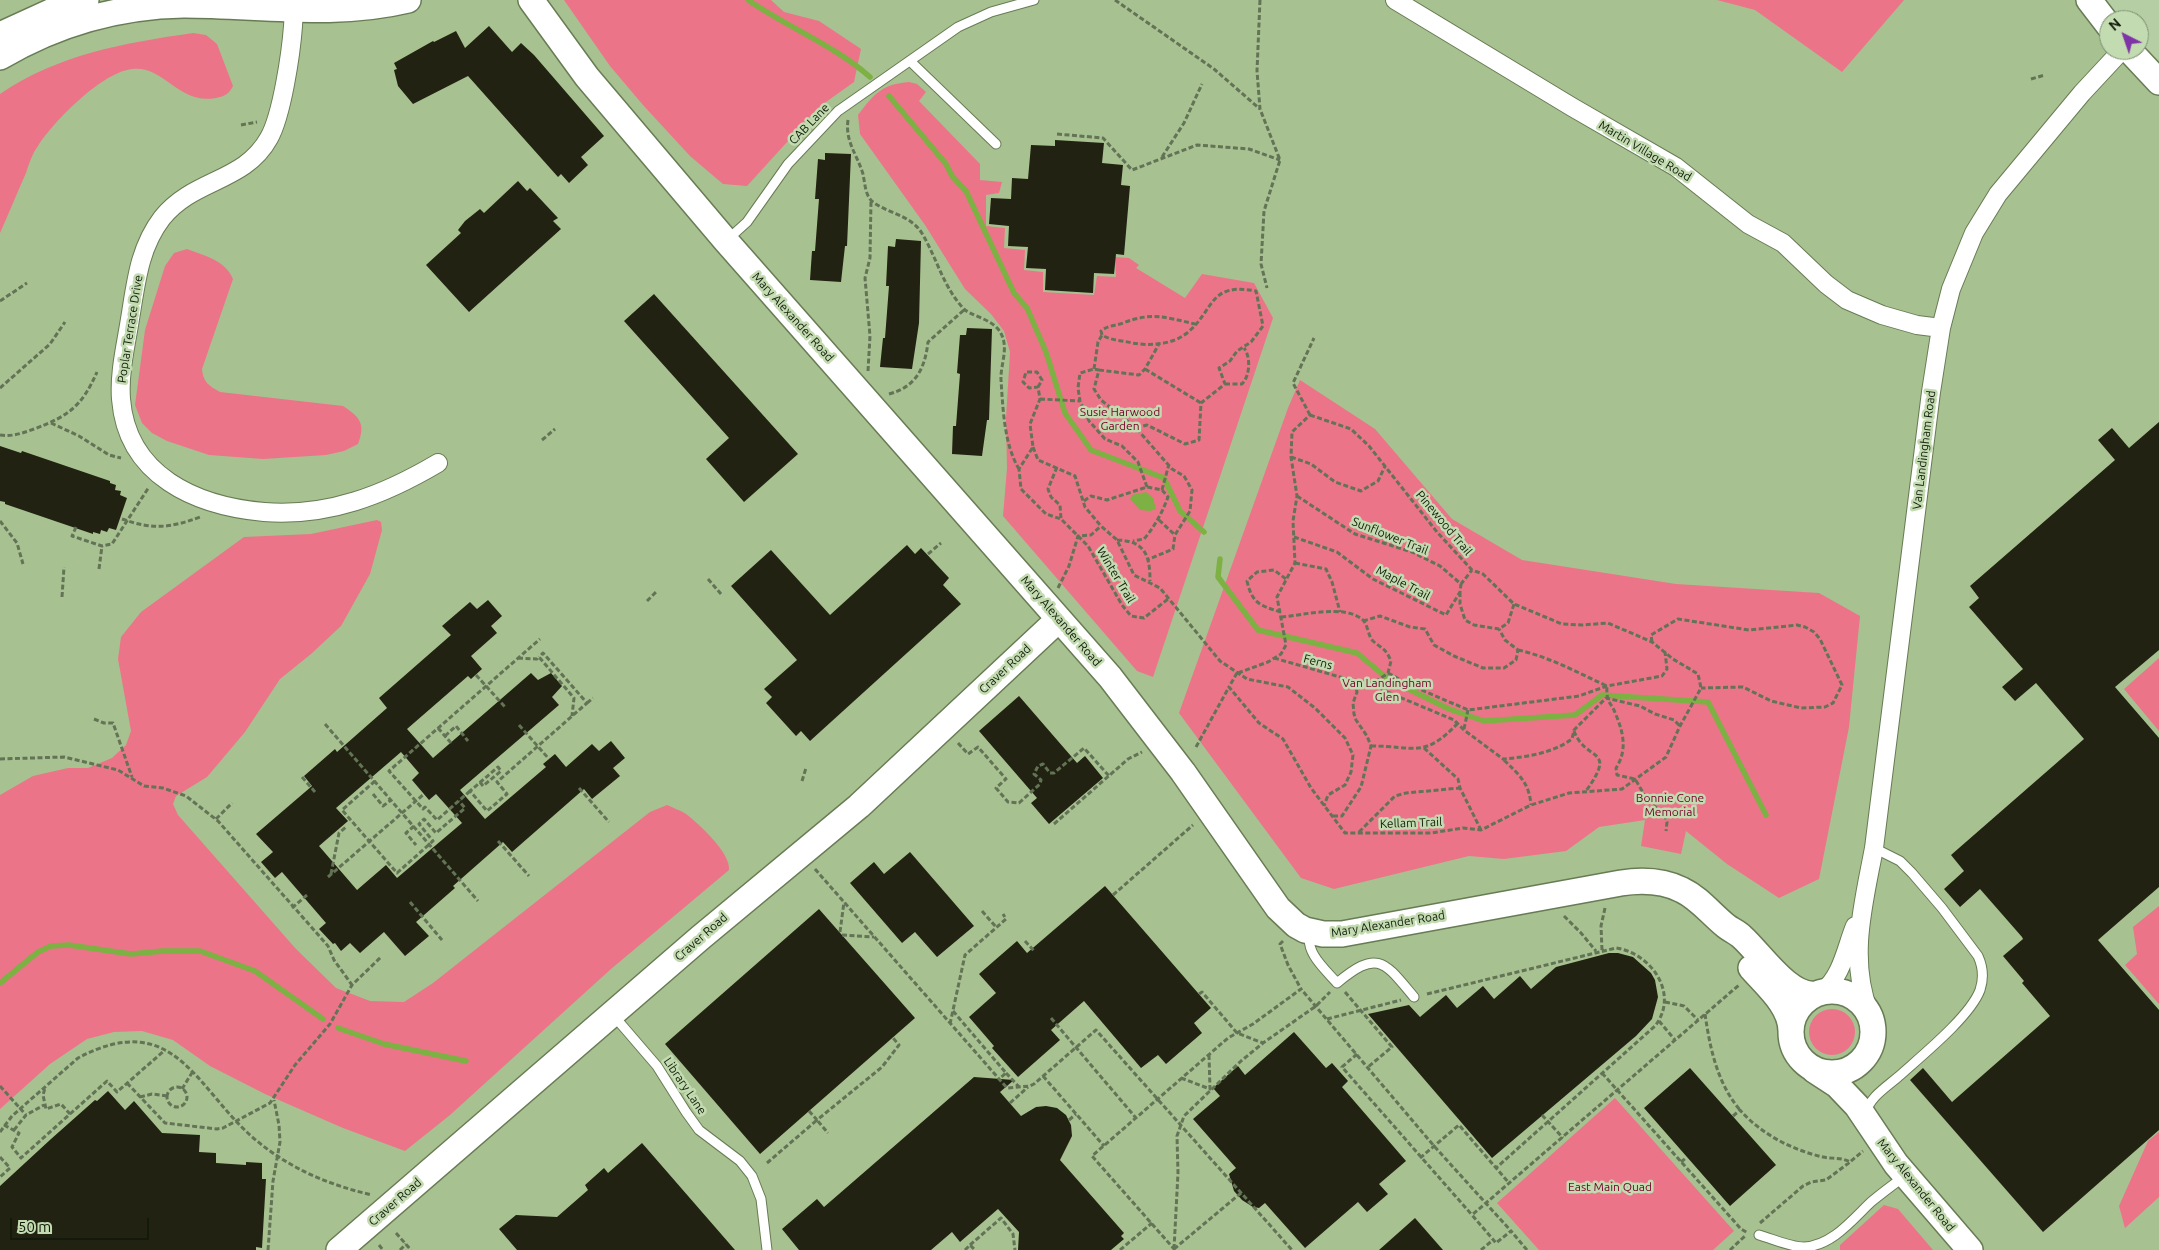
<!DOCTYPE html>
<style>
body{margin:0}
#map{position:relative;width:2159px;height:1250px;overflow:hidden;background:#b6cea3;font-family:Ubuntu,sans-serif}
canvas{display:block}
.north{position:absolute;left:2099px;top:10px;width:50px;height:50px;box-sizing:border-box;background:#c3dbb0;border:1px solid #7c8e6e;border-radius:50%;rotate:319deg;font-size:14px;font-weight:700;line-height:20px;text-align:center;color:#121b0b}
.north::after{content:'';display:block;margin:auto;width:18px;height:22px;background:#7e34a6;clip-path:polygon(50% 0,100% 100%,50% 72%,0 100%)}
.scale{position:absolute;left:10px;top:1218px;width:139px;height:22px;box-sizing:border-box;border:2px solid #121b0b;border-top:0;padding-left:6px;font-size:15px;line-height:18px;white-space:nowrap;color:#121b0b;-webkit-text-stroke:4px #c3dbb0;paint-order:stroke}
</style>
<div id="map">
<canvas width="2159" height="1250"></canvas>
<div class="north">N</div>
<div class="scale">50 m</div>
</div>
<script>
const c = document.querySelector('canvas').getContext('2d');
c.lineJoin = 'round';
function paint(path, color) {
  c.fillStyle = color;
  c.fill(path, 'evenodd');
}
function strokePath(path, color, width, dash) {
  c.strokeStyle = color;
  c.lineWidth = width;
  c.lineCap = dash ? 'butt' : 'round';
  c.setLineDash(dash || []);
  c.stroke(path);
}
function write(font, color, halo, rows, align = 'center') {
  c.font = font + ' Ubuntu,sans-serif';
  c.lineWidth = 5;
  c.setLineDash([]);
  c.textBaseline = 'middle';
  c.strokeStyle = halo;
  c.fillStyle = color;
  for (const [text, x, y, turn = 0] of rows) {
    c.save();
    c.translate(x, y);
    c.rotate((+turn || 0) * Math.PI / 180);
    c.textAlign = isNaN(turn) ? turn : align;
    if (halo) c.strokeText(text, 0, 0);
    c.fillText(text, 0, 0);
    c.restore();
  }
}
const built = new Path2D(`
 M0 0H2082L2109 38V50H2119L2159 92V1250H0Z`);
const green = new Path2D(`
 M564 0H771L784 12 819 21 861 49 854 82 819 107 747 186 723 184 690 156 643 105 610 66Z
 M1717 0H1904L1842 72 1755 10Z
 M193 33 206 35 217 44 233 86C229 94 225 96 216 98 178 105 165 66 133 69 103 71 54 121 38 146 32 154 29 164 26 173 17 193 9 213 0 233V94C59 54 124 43 193 33Z
 M909 82 917 84 926 92 919 101 980 164V180L1002 182 999 193 986 195V226L1005 228 1004 248 1025 250 1024 270 1043 272V292L1094 295 1097 276 1116 277 1115 257 1129 258 1139 265 1136 268 1185 298 1202 274 1254 283 1273 318 1153 677 1137 671 1003 516 1007 468 1006 418 1010 352 1004 331 991 314 965 289 925 225 860 134 858 115C874 94 882 84 909 82Z
 M187 249C205 256 225 260 233 279L202 369C203 382 209 386 220 392L343 406C360 417 366 424 358 444L344 451 326 455 263 459 209 455 167 441 152 433 142 423 135 405 145 330 165 266 174 253Z
 M1300 380 1375 429 1452 519 1522 560 1676 584 1819 593 1860 616 1849 727 1819 879 1779 898 1727 864 1686 831 1681 854 1641 846 1645 820 1599 827 1566 851 1504 859 1469 856 1334 889 1301 878 1179 713 1288 408Z
 M377 520 381 522 382 530 370 574 341 626 311 654 280 679 245 732 207 777 176 796 173 804 178 815 296 949 336 988 370 1001 404 1002 433 983 650 812 667 805C673 808 680 810 686 814 699 824 731 853 729 870L611 969 450 1115 405 1151 343 1128 265 1094 210 1066 173 1040 142 1031 114 1032 87 1039 50 1064 0 1109V795L33 776 68 768H88L112 758 126 745 131 731 118 659 121 637 141 612 244 537 311 534Z
 M2159 658V731L2124 689Z
 M2159 906V1004L2125 965 2137 954 2133 927Z
 M1809 1032a23 23 0 1 1 46 0a23 23 0 1 1-46 0Z
 M1615 1098 1734 1231 1713 1250H1539L1497 1203Z
 M2159 1132V1197L2125 1228 2119 1206 2148 1141Z
 M1884 1205 1898 1209 1933 1250H1840V1245Z`);
const water = new Path2D(`
 M1146 492 1153 498 1156 509 1150 511 1140 510 1130 499 1132 495Z`);
const stream = new Path2D(`
 M748 0C787 27 834 45 870 77
 M889 96 946 164 952 176 966 191 1014 293 1027 308 1046 352 1065 413 1091 450 1164 478 1180 511 1204 532
 M1220 559 1218 577 1258 630 1357 653 1388 679 1449 709 1484 721 1575 715 1602 695 1708 702 1766 815
 M0 983 38 952 51 946 69 945 131 954 163 951H200L255 971 323 1019
 M338 1028 384 1044 466 1061`);
const building = new Path2D(`
 M489 26 512 52 521 43 534 55 604 136 581 157 588 165 569 183 561 174 558 177 468 76 413 104 398 86 394 70 397 69 394 63 433 41 434 42 456 31 465 48Z
 M1055 140 1104 143 1102 163 1123 165 1121 185 1130 186 1124 255 1116 254 1114 274 1094 273 1093 293 1045 290 1046 269 1026 268 1028 247 1008 246 1009 226 989 224 991 198 1011 199 1012 178 1028 179 1031 145 1055 146Z
 M825 153 851 154 847 246H845L841 282 810 280 812 251H815L819 199H815L818 159 825 160Z
 M518 181 527 191 530 188 558 218 553 221 561 229 469 312 426 265 461 233 458 230 465 221 480 209 484 213Z
 M896 239 921 241 919 323 912 369 880 367 883 338H885L889 286H886L888 246 895 247Z
 M654 294 798 454 744 502 706 459 729 438 624 321Z
 M967 328 992 329 989 420H987L982 456 952 454 953 426H956L960 374 957 373 960 335H966Z
 M2159 422V650L2115 687 2159 738V887L2098 940 2159 1010V1130L2043 1232 1910 1080 1923 1068 1952 1102 2050 1016 2022 983 2024 981 2003 956 2023 939 2022 937 1980 889 1960 907 1944 889 1964 871 1951 855 2084 739 2036 683 2015 701 2002 687 2023 669 1969 607 1979 598 1970 586 2115 460 2098 440 2112 428 2129 448Z
 M0 446 21 453 22 451 110 481V483L116 485 115 490 121 491 120 495 127 498 116 530 109 528 107 532 101 530 100 534 93 532V534L5 504V502L0 501Z
 M907 545 915 554 921 548 949 578 943 585 961 604 810 741 801 731 796 736 766 703 772 697 764 689 797 660 731 586 771 550 830 615Z
 M488 600 502 616 491 626 497 633 471 656 482 669 471 679 468 676 407 729 433 758 531 673 538 680 551 673 562 686 552 697 559 705 460 790 485 819 546 767 543 764 555 754 566 767 592 744 599 751 611 741 625 758 613 768 620 776 592 799 584 789 512 852 503 842 453 886 455 888 416 922 429 936 405 956 384 932 360 953 350 943 341 951 335 943 333 944 319 929 326 923 282 872 275 878 261 862 273 852 256 834 312 786 304 776 335 749 337 752 387 708 379 698 451 635 442 626 470 602 477 609ZM401 752 419 773 412 780 429 800 436 794 462 823 397 878 386 865 357 890 319 846 348 821 336 808Z
 M1019 696 1077 763 1085 756 1103 778 1049 824 1031 803 1037 798 979 731Z
 M910 852 974 926 937 957 915 932 902 943 850 883 874 862 884 874Z
 M1105 886 1211 1008 1194 1023 1202 1033 1166 1064 1158 1055 1141 1068 1084 1001 1051 1030 1060 1040 1018 1077 992 1048 994 1046 969 1017 996 993 979 974 1017 941 1027 953Z
 M819 909 915 1018 760 1154 665 1044Z
 M1609 953H1618L1633 957 1651 973 1655 980 1658 997 1652 1019 1636 1036 1492 1158 1368 1014 1409 1005 1420 1017 1446 995 1457 1008 1483 986 1494 999 1520 976 1531 989 1556 967Z
 M1294 1032 1326 1068 1332 1063 1348 1081 1342 1087 1406 1161 1379 1184 1388 1194 1367 1212 1358 1202 1305 1248 1265 1203 1259 1208 1253 1207 1242 1200 1234 1191 1229 1174 1236 1168 1193 1119 1220 1096 1213 1088 1238 1066 1245 1075Z
 M1690 1068 1776 1165 1730 1206 1644 1108Z
 M974 1077 1014 1080 1000 1092 1021 1116 1036 1107 1046 1106 1057 1108 1066 1115 1071 1125 1072 1136 1060 1160 1124 1233 1121 1236 1124 1239 1111 1250H1018L1019 1232 998 1209 960 1242 952 1232 931 1250H799L782 1229 817 1199 824 1207Z
 M108 1091 125 1110 134 1101 162 1133 200 1135 199 1152 216 1153V1163L246 1165V1162L262 1163V1179H266L262 1248 256 1247V1250H0V1186L51 1139 95 1100 97 1101Z
 M642 1143 735 1250H517L499 1229 516 1215 557 1217 588 1190 585 1185 604 1168 608 1173Z
 M1415 1218 1443 1250H1379Z`);
const path = new Path2D(`
 M1115 0 1214 69 1260 109
 M1260 0 1257 71 1260 109 1280 160 1264 211 1261 264 1267 288
 M2031 79 2045 75
 M848 120C845 142 857 154 863 174 865 183 865 196 873 202 889 214 912 215 923 235 937 259 943 286 963 308 970 316 989 318 998 329 1011 345 1000 364 1001 380 1003 409 1004 444 1019 469
 M241 125 257 122
 M1057 134 1103 138 1132 170 1197 145 1249 149 1280 160
 M1162 157 1184 123 1202 84
 M0 301 27 283
 M1094 369 1098 342 1102 335
 M1145 369 1201 403
 M1099 370 1139 375 1145 369 1159 344
 M868 371 870 336 865 278 870 258 871 200
 M1225 384H1242C1250 376 1251 357 1244 348
 M1038 387 1042 380 1037 372H1026L1023 382 1029 388 1038 387 1040 399 1030 424 1033 447 1019 469 1021 489 1046 514 1061 519 1088 546 1122 605 1131 616 1144 618 1168 599
 M0 388 50 344 65 322
 M889 394C916 387 925 368 928 342L964 310
 M1040 399 1080 401
 M1310 415 1351 429 1369 446 1437 532 1472 570 1483 574 1514 604 1562 624 1582 625 1608 623 1652 642 1673 659 1698 674 1701 688
 M1310 415 1293 383 1314 338
 M51 423 79 436 109 455 121 458
 M1136 428 1147 425 1185 444 1199 440 1201 403 1225 384 1219 368 1230 361 1237 351 1251 342 1263 326 1256 291C1208 282 1215 310 1187 333 1172 345 1149 346 1132 343 1121 340 1112 341 1102 335L1101 331C1108 325 1115 326 1123 323 1151 312 1165 317 1195 324
 M0 435C12 437 23 433 34 429 69 416 82 406 97 372
 M542 440 555 429
 M1033 447 1038 460 1075 476 1085 507 1101 526 1117 540 1134 575 1160 588 1220 661 1247 679 1288 687 1315 708 1345 738 1353 755 1351 772 1345 785 1328 795 1324 806
 M1291 457 1311 464 1335 482 1361 491 1378 481 1385 466
 M1057 467 1048 489 1051 497 1060 505 1061 519
 M1147 487 1138 462 1122 446 1105 439 1089 421 1080 401 1078 388 1080 373 1094 369 1099 370 1094 389 1101 400 1136 428 1172 469 1184 476 1192 490 1190 511 1175 535 1173 549 1147 560
 M1162 490 1169 464
 M1297 496 1355 534 1412 552 1440 566 1461 584 1472 570
 M1084 501 1091 496 1107 500 1147 487 1162 490 1168 497C1162 513 1155 526 1144 539L1133 541
 M122 519C153 530 170 528 200 517
 M1159 520 1175 535
 M0 521 17 543 23 564
 M76 527 72 536 102 546 112 544 149 487
 M1294 537 1337 552 1373 579 1446 615 1460 592 1461 584
 M1117 540C1145 541 1150 555 1150 581
 M928 554 941 543
 M1295 563 1326 569 1332 582 1340 612
 M99 569 102 546
 M708 579 721 594
 M1058 588 1069 566 1078 536 1091 535 1101 526
 M1460 592V604L1465 620 1474 625 1499 629 1508 623 1514 604
 M62 597 64 567
 M647 601 657 591
 M1281 612C1260 606 1252 603 1247 581L1257 572 1274 570 1286 579
 M1363 621 1380 616 1410 627 1425 629 1434 645 1454 656 1483 668H1504L1516 660 1518 650 1505 640 1499 629
 M1652 642 1651 635 1678 619 1749 630 1797 625 1805 627 1814 632 1820 639 1842 685 1833 703 1825 707 1801 708 1771 701 1743 687 1701 688
 M1518 650C1550 657 1578 673 1607 686 1606 704 1611 701 1616 715 1624 734 1627 751 1616 768L1617 775 1635 779 1648 801 1664 814 1667 822 1666 831
 M518 658 537 659 539 657 574 698 572 716
 M1274 658 1347 679 1374 683 1388 673 1391 661C1385 647 1383 650 1373 641 1368 636 1368 625 1363 620 1345 604 1304 615 1282 617
 M1237 673 1229 687 1259 723 1283 739 1311 788 1345 833H1431L1463 828 1481 830 1531 805 1569 793 1622 789 1666 757 1680 726 1701 688
 M1238 673 1268 662 1281 654 1286 645 1277 597 1295 563 1293 521 1297 496 1291 457 1292 432 1310 415
 M1388 673 1408 684 1468 710 1579 696 1607 686 1662 676 1667 669 1665 652
 M476 675 506 708
 M1374 683 1385 691 1454 720 1464 730 1503 759C1527 757 1553 753 1572 739L1574 730 1606 698 1640 706 1655 714 1674 720 1680 726
 M587 703 593 698
 M94 719 104 723H113L132 777
 M325 724 478 901
 M519 725 549 759
 M438 728 451 743
 M1464 729 1468 710
 M1574 731C1586 763 1618 746 1586 791
 M445 736 456 726 468 741
 M958 743 968 754 978 747 1006 779 996 788 1008 802 1019 803 1040 784 1041 780 1034 774 1038 766 1043 764 1050 773H1054L1084 748 1109 776
 M1371 746C1415 746 1424 759 1458 723
 M1196 747 1229 687
 M1424 748 1458 779 1460 788 1481 830
 M0 759 64 757 118 770 144 786 163 788 186 796 218 821 328 946 334 960 352 985
 M1504 760C1519 775 1529 782 1531 805
 M302 777 315 792
 M375 781 342 810 397 873 433 841 419 824 424 819 436 833 465 808 459 801
 M802 781 806 768
 M480 782 483 786 501 771 498 767 470 791 487 811 507 794 497 782 587 703 543 653 539 657
 M579 788 609 822
 M470 791 437 820 425 807 423 809 389 771 540 639
 M373 794 383 806 391 800
 M1333 816H1342L1361 787 1371 746 1367 736 1356 720 1354 714 1353 703 1357 692 1354 681
 M216 819 232 803
 M1054 824 1128 759 1142 752
 M414 826 406 833 416 845
 M1359 832 1395 796 1406 793 1460 788
 M498 841 529 876
 M815 869 1007 1088 1030 1086 1034 1084 1096 1030 1292 1250
 M331 874 339 833 346 827
 M328 877 424 794
 M1113 895 1193 825
 M410 902 442 940
 M292 908 307 895
 M982 911 996 927
 M1564 916 1581 933 1596 951
 M840 932 844 902
 M842 935 874 937
 M1025 941 1035 952
 M1283 941 1280 944 1288 965 1301 989
 M1602 950 1601 926 1605 908
 M1345 992 1392 1047 1368 1067
 M1199 994 1202 992 1237 1033 1263 1043
 M1427 994 1616 948C1651 953 1680 994 1655 1026L1496 1168
 M1665 1002 1684 1006 1698 1020
 M953 1011 1006 1073 999 1079
 M1705 1014C1710 1048 1717 1083 1740 1110
 M1051 1018 1136 1118
 M1327 1019 1401 1000
 M1659 1021 1675 1040
 M950 1024 965 955 1006 919 1003 914
 M1357 1054 1342 1067 1472 1215
 M1006 1073 1021 1089
 M1602 1073 1741 1229 1748 1233
 M1043 1076 1104 1146
 M1181 1078 1210 1089 1209 1055
 M127 1083 165 1123 217 1129 223 1128 270 1103 295 1065 330 1024 352 985 381 957
 M0 1086 26 1115
 M167 1097a10 10 0 1 1 20 0a10 10 0 1 1-20 0Z
 M182 1089 193 1071
 M140 1097 152 1094 167 1096
 M1010 1103 1028 1087
 M809 1111 817 1120 882 1067 899 1045 893 1038
 M70 1114 107 1081 117 1092 165 1050
 M1542 1115 1563 1138
 M1733 1116 1740 1110C1761 1134 1792 1150 1823 1157 1832 1159 1841 1157 1850 1162L1863 1151
 M1069 1120 1076 1114
 M4 1125 19 1133 12 1147 21 1158 70 1114 61 1104 46 1109 43 1095 45 1088
 M14 1130 26 1115 44 1105
 M0 1132 12 1116 78 1058C176 1006 197 1092 257 1141 291 1169 329 1185 372 1195
 M0 1157 10 1168 0 1177
 M1420 1158 1459 1125 1509 1183
 M1681 1162 1687 1157
 M767 1163 817 1120 828 1133
 M1760 1223 1803 1186 1811 1182 1826 1180 1850 1162
 M396 1233 411 1250
 M379 1245 383 1250
 M970 1245 1001 1218 1013 1234 1015 1250
 M1174 1249 1178 1173 1177 1136 1184 1116 1241 1061 1263 1043 1316 1006 1330 992
 M1174 1249 1241 1193
 M268 1250 273 1181 280 1142 279 1125 274 1100
 M400 1250 406 1244
 M965 1250 970 1245 975 1250
 M1120 1250 1152 1223
 M1175 1250 1092 1156 1228 1038 1253 1024 1301 989 1434 1146 1511 1231
 M1481 1250 1493 1240
 M1527 1250 1511 1231 1496 1243 1472 1215 1739 985
 M1730 1250 1746 1235`);
const lane = new Path2D(`
 M910 61 996 144
 M726 241 747 222 788 164 838 111 958 27 991 12 1034 0
 M1310 933C1305 953 1325 969 1337 983 1378 949 1384 961 1414 997
 M614 1016 657 1066 686 1112 699 1130 740 1161 752 1176 761 1199 767 1250
 M1865 1114C1870 1097 1885 1088 1898 1077 1920 1057 1970 1017 1980 990 1984 978 1983 967 1978 956L1942 908 1912 873 1900 861 1874 848
 M1759 1235C1773 1239 1790 1247 1804 1247 1832 1246 1853 1219 1871 1202 1882 1193 1894 1184 1905 1176`);
const street = new Path2D(`
 M292 0C292 8 294 17 293 26 291 53 282 115 269 138 244 183 194 178 162 218 139 248 136 283 130 319 126 345 119 372 121 399 127 476 196 506 264 512 328 517 384 495 438 463
 M1395 0 1572 107 1676 167 1748 224 1783 243 1826 284 1847 300 1882 315 1917 325 1941 328
 M1823 991C1842 976 1846 948 1855 926
 M1869 1012C1848 958 1864 902 1874 848L1931 392 1941 328 1951 289 1974 233 1998 194 2082 93 2122 50`);
const secondary = new Path2D(`
 M531 0 587 77 726 241 1110 677 1183 772 1278 908 1296 925 1305 930 1323 934H1342L1621 883C1641 880 1664 881 1682 890 1699 898 1711 914 1726 926 1731 930 1737 932 1742 937 1760 953 1789 998 1816 994
 M2089 0 2109 26
 M0 35 59 8 86 0
 M2129 50 2159 82
 M0 57C56 24 119 6 184 5 259 5 333 18 408 0
 M1751 968C1767 986 1791 1006 1791 1031
 M1791 1032a41 41 0 1 1 82 0a41 41 0 1 1-82 0Z
 M1814 1070 1837 1085 1857 1106 1896 1164 1970 1250
 M339 1250 700 938 859 806 1059 619`);
const streetNames = [
 ["CAB Lane",809,124,-46],
 ["Martin Village Road",1645,151,31],
 ["Mary Alexander Road",793,317,48],
 ["Poplar Terrace Drive",130,329,-81],
 ["Van Landingham Road",1924,450,-83],
 ["Pinewood Trail",1444,523,50],
 ["Sunflower Trail",1390,536,22],
 ["Winter Trail",1116,575,59],
 ["Maple Trail",1403,583,28],
 ["Mary Alexander Road",1061,621,49],
 ["Ferns",1318,662,15],
 ["Craver Road",1005,669,-43],
 ["Kellam Trail",1411,823,-2],
 ["Mary Alexander Road",1388,924,-9],
 ["Craver Road",701,937,-41],
 ["Library Lane",685,1086,56],
 ["Mary Alexander Road",1916,1185,51],
 ["Craver Road",395,1202,-41]
];
const parkNames = [
 ["Susie Harwood",1120,412],
 ["Garden",1120,426],
 ["Van Landingham",1387,683],
 ["Glen",1387,697],
 ["Bonnie Cone",1670,798],
 ["Memorial",1670,812],
 ["East Main Quad",1610,1187]
];
paint(built, '#a8c191');
paint(green, '#ec7489');
paint(water, '#7db143');
strokePath(stream, '#7db143', 5.5);
paint(building, '#212211');
strokePath(lane, '#677c54', 11);
strokePath(street, '#677c54', 20);
strokePath(secondary, '#677c54', 28);
strokePath(path, '#627356', 3, [5, 2.5]);
strokePath(lane, '#fff', 9);
strokePath(street, '#fff', 18);
strokePath(secondary, '#fff', 25);
write('12px', '#121b0b', '#c3dbb0', streetNames);
write('12px', '#760029', '#c3dbb0', parkNames);
</script>
